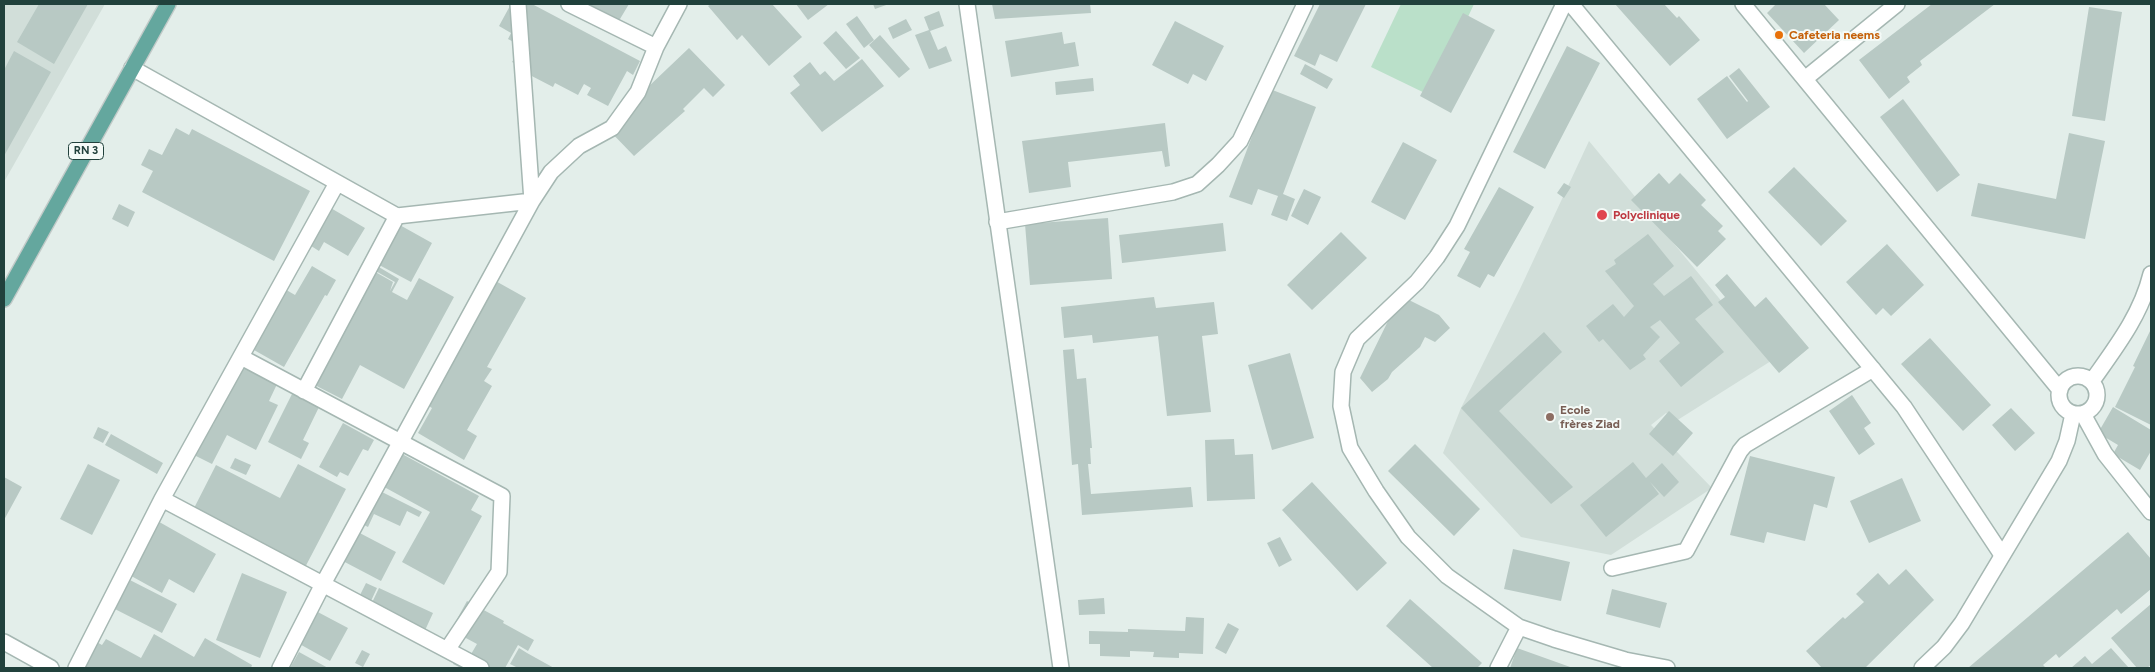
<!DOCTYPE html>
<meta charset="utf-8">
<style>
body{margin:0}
#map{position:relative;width:2155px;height:672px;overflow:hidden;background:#e3eeea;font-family:Figtree,sans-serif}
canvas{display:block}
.frame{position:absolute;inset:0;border:5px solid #21413c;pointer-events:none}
</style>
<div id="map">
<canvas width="2155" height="672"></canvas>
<div class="frame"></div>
</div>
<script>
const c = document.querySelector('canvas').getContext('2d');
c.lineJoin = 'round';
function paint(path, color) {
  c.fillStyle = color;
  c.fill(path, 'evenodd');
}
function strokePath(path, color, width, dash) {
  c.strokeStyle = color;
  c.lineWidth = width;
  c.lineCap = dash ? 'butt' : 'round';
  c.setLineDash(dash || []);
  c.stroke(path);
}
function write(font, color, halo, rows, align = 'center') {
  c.font = font + ' Figtree,sans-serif';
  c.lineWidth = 4;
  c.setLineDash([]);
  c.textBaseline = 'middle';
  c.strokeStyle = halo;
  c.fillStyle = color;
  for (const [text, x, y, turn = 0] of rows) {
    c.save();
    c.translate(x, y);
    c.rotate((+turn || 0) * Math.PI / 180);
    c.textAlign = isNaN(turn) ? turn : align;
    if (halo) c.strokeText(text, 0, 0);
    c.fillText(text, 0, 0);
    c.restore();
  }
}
const built = new Path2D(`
 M4 4H105L4 182Z
 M1589 141 1771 361 1676 421 1666 413 1651 425 1712 488 1611 555 1521 537 1443 453 1461 408 1520 289Z`);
const green = new Path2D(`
 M1401 4H1474L1431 96 1371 67Z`);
const building = new Path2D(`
 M39 4H88L54 64 17 42Z
 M511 4H532L640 61 633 75 627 71 608 106 587 95 591 88 584 84 578 95 555 83 553 87 524 72 525 69 512 62 521 46 508 39 511 33 499 26Z
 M583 4H629L617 24Z
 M711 4H772L802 37 769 66 742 35 737 40 708 6Z
 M796 4H829L808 20Z
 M873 4H889L875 9Z
 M992 4H1090L1091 13 995 19Z
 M1320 4H1366L1337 62 1320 54 1315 66 1294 56Z
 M1615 4H1664L1677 18 1679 16 1700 40 1670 66Z
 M1776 4H1824L1839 20 1804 53 1767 13Z
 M1932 4H1995L1920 61 1922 65 1907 77 1910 82 1889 99 1859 60Z
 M2089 7 2122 12 2105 121 2072 116Z
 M939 11 944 26 930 31 938 50 946 46 952 61 929 69 915 35 929 30 924 17Z
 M1463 13 1495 30 1451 113 1420 96Z
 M857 16 874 40 864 48 846 24Z
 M906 19 912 30 893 39 888 28Z
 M1175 21 1224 46 1206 81 1193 74 1188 84 1152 65Z
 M836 31 860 58 846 69 823 43Z
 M1062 32 1064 44 1075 42 1079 66 1011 77 1005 41Z
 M880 35 910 69 899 78 869 45Z
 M1567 46 1600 63 1545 169 1513 152Z
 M689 48 725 85 713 97 704 88 683 109 685 111 634 156 606 127Z
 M14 51 51 72 4 156V70Z
 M862 59 884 86 822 132 790 93 800 85 793 76 810 62 820 75 825 71 834 81Z
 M1305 64 1333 79 1327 89 1300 74Z
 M1739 68 1770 107 1727 139 1697 99 1727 76 1747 102 1748 101 1729 76Z
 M1093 78 1094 91 1056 95 1055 82Z
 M1270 89 1316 107 1283 194 1295 199 1287 221 1271 215 1278 196 1258 189 1252 205 1229 197Z
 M1903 99 1960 175 1937 192 1880 117Z
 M1165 123 1170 166 1165 167 1162 151 1068 162 1071 187 1029 193 1022 141Z
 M176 128 189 135 192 129 310 191 274 261 142 192 153 171 141 165 149 149 162 155Z
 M2069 133 2105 141 2085 239 1971 216 1978 183 2056 199Z
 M1403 142 1437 160 1405 220 1371 202Z
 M1794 167 1847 221 1821 246 1768 192Z
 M1659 173 1669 184 1680 173 1706 200 1701 205 1723 226 1718 231 1726 239 1697 267 1631 200Z
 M1564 183 1571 187 1564 198 1557 193Z
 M1499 187 1534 207 1494 277 1488 274 1480 288 1457 276 1470 252 1464 249Z
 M1304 189 1321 197 1308 225 1291 216Z
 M119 204 135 212 128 227 112 219Z
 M329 207 365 228 348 256 324 242 319 251 308 244Z
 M1108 218 1112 279 1030 285 1025 224Z
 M389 219 432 243 411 282 368 259Z
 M1223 223 1226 251 1122 263 1119 235Z
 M1341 232 1367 258 1312 310 1287 285Z
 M1648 234 1674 266 1653 284 1664 296 1691 276 1713 305 1695 319 1724 352 1681 387 1659 361 1680 343 1660 320 1650 327 1660 337 1643 355 1646 359 1630 370 1603 339 1599 342 1586 326 1613 304 1624 317 1634 306 1605 271 1616 264 1614 260Z
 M1887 244 1924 285 1891 316 1883 308 1876 315 1846 282Z
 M367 260 399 279 392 292 407 300 419 278 454 297 404 389 360 365 342 399 301 378 363 265 393 282 390 291 395 282 365 265Z
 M312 266 336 280 327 296 325 295 284 367 254 350 268 324 256 317 276 284 295 295Z
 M1727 274 1755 307 1766 297 1809 348 1779 373 1718 302 1725 297 1715 285Z
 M492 279 526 298 487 367 492 369 484 381 492 386 467 430 477 436 464 460 418 433 432 408 420 401Z
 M1154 297 1156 308 1214 302 1218 334 1202 336 1211 412 1167 416 1158 336 1093 343 1092 335 1064 338 1061 307Z
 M1409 300 1439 315 1450 328 1435 342 1425 337 1420 347 1392 372 1388 379 1372 392 1360 378 1390 317Z
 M2151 329V425L2115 407 2135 367 2133 366Z
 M1544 332 1562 352 1499 411 1573 487 1551 504 1461 408Z
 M1930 338 1991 405 1963 431 1901 364Z
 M1074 349 1077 379 1086 378 1092 448H1090L1091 464H1088L1091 494 1191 487 1193 507 1082 515 1078 464 1072 465 1063 350Z
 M1290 353 1314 438 1272 450 1248 365Z
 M240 363 278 382 269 401 278 405 256 450 227 435 212 464 188 452 205 420 213 425Z
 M293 392 320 405 303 440 309 443 301 459 268 442Z
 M1852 395 1871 423 1864 428 1875 444 1859 455 1829 411Z
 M2113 407 2151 430V451L2140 470 2113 454 2118 445 2098 433Z
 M2011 408 2035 433 2015 451 1992 425Z
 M1669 411 1693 433 1673 456 1649 434Z
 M343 423 374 440 368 451 363 449 348 476 340 472 337 477 319 467Z
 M98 427 109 432 103 443 93 438Z
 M111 434 163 463 157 474 105 445Z
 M1234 439 1235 455 1253 454 1255 499 1207 501 1205 440Z
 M1415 444 1480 509 1454 536 1388 471Z
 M393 449 479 496 471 510 482 516 444 585 402 562 430 512 375 482Z
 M1750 456 1835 477 1827 508 1814 504 1805 541 1767 532 1764 543 1730 535Z
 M235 458 251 465 246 475 230 468Z
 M1633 462 1646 478 1662 463 1679 482 1664 497 1650 482 1659 494 1606 537 1580 505Z
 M88 464 120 480 92 535 60 519Z
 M298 464 346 489 300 577 189 518 216 465 280 498Z
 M4 477 22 487 4 520Z
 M1902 478 1921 521 1869 543 1850 501Z
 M1312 482 1387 563 1357 591 1282 510Z
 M374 488 422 512 419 517 407 511 400 526 374 514 368 527 358 522Z
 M154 519 216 554 194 593 169 579 162 593 124 572Z
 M354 530 396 552 381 581 339 559Z
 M2128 532 2151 559V589L2121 614 2117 609 2059 658 2056 654 2043 665 2046 668H1968Z
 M1280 537 1292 560 1279 567 1267 543Z
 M1513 549 1570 562 1561 601 1504 589Z
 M1906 569 1934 600 1865 668H1822L1806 651 1843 617 1845 619 1864 602 1856 594 1878 573 1889 585Z
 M242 573 287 592 260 658 216 640Z
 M122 576 177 604 162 633 107 605Z
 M366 583 377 588 371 601 360 595Z
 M379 588 433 613 421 639 367 613Z
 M1612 589 1667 603 1660 628 1606 614Z
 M1104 598 1105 614 1079 615 1078 600Z
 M1410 599 1482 663 1477 668H1433L1386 626Z
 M467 601 504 621 503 623 534 640 528 651 518 645 505 668H461L453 664 458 655 467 661 477 644 451 630Z
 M2151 604V665L2147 668H2137L2111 638Z
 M314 610 348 628 330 661 296 642Z
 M1186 617 1204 618 1203 654 1179 653V658L1153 657 1154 652 1130 651V657L1100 656V644H1089V631L1128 632V629L1185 631Z
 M1228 623 1239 629 1226 654 1215 648Z
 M154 634 194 657 205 638 252 665 251 668H88L78 662 91 639 102 645 106 639 141 658Z
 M519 648 527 653 554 668H518L510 664Z
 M1517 648 1573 668H1510Z
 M2111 648 2129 668H2071L2085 656 2092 664Z
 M362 650 370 654 363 667 355 663Z
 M299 652 328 668H282L284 664 290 668Z`);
const minor = new Path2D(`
 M569 4 656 47
 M1564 4 1457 226 1437 257 1417 282 1357 339 1343 372 1341 406 1350 448 1376 491 1408 537 1447 576 1519 627 1554 639 1625 660 1667 668
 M1571 4 1904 407 2002 555
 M132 68 397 216 532 201 518 4
 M1806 78 1897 4
 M997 222 1173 192 1197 184 1218 165 1240 141 1305 4
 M241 357 502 496 499 572 447 650
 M304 391 397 216
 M162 499 481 668
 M1612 568 1686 551 1740 451 1745 445 1873 369
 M76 668 162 499 337 183
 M280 668 323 584 532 201 551 172 579 146 612 128 638 92 656 47 679 4
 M1498 668 1519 627`);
const tertiary = new Path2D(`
 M967 4 1061 668
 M1743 4 2060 390
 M2059 395a19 19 0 1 1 38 0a19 19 0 1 1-38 0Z
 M2092 381C2116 347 2141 315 2151 274
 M2083 414 2105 454 2151 512
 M4 642 51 668
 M1922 668 1944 647 1962 623 2059 461 2067 441 2073 414`);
const primary = new Path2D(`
 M4 299 168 4`);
const markers = [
 [1779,35,5,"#e8710a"],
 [1602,215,6,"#e0444e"],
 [1550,417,5,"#8d6e63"]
];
const shields = [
 [86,151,35]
];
const shieldNames = [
 ["RN 3",86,151]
];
const foodNames = [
 ["Cafeteria neems",1789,35]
];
const healthNames = [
 ["Polyclinique",1613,215]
];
const educationNames = [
 ["Ecole",1560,410],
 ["frères Ziad",1560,424]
];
paint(built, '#d1ded9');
paint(green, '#bae0c9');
paint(building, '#b8c9c4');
strokePath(minor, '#a5b7b2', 18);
strokePath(tertiary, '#a5b7b2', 18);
strokePath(primary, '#c1cac8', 18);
strokePath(minor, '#fff', 15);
strokePath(tertiary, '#fff', 15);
strokePath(primary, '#64a79e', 15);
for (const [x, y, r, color] of markers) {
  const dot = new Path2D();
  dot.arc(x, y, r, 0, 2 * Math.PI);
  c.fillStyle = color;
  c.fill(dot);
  strokePath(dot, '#f4faf7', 2);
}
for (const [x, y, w] of shields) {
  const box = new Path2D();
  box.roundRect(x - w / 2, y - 8.5, w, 17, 4);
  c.fillStyle = '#f4faf7';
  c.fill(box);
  strokePath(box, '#21413c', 1);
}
write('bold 11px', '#21413c', null, shieldNames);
write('bold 12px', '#c56008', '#f4faf7', foodNames, 'left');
write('bold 12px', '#be3a42', '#f4faf7', healthNames, 'left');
write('bold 12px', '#785e54', '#f4faf7', educationNames, 'left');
</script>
